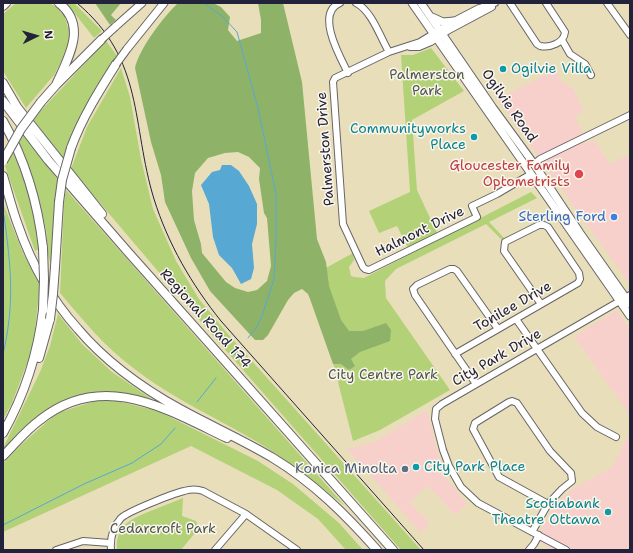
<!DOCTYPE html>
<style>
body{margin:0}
#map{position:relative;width:633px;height:553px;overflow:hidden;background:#e8dfba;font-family:"Shantell Sans",sans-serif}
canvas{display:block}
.frame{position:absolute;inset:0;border:4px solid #22223b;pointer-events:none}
.north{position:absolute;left:16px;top:16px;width:40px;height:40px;-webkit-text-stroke:3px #fbf7ec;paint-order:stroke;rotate:85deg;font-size:11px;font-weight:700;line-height:16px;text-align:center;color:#22223b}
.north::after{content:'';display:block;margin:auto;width:14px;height:18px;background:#22223b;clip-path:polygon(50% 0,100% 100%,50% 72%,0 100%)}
</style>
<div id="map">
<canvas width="633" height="553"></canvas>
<div class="frame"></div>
<div class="north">N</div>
</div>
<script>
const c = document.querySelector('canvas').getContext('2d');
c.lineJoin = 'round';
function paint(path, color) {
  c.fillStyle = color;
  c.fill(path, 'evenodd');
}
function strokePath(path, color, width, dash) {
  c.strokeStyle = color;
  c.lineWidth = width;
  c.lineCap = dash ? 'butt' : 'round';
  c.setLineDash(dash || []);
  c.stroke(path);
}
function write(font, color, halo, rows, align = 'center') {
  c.font = font + ' "Shantell Sans",sans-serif';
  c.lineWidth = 3;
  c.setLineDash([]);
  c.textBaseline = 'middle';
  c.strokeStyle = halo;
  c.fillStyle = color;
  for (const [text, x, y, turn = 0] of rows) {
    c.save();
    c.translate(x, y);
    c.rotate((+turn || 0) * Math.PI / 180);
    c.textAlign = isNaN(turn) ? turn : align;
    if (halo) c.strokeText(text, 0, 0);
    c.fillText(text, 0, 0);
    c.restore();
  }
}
const built = new Path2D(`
 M556 69 561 82 572 87 584 111 575 116 587 143 594 140 610 164 630 154V285L497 99Z
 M617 310 630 330V416L574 336Z
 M427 410 443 474 467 504 455 515 428 486 410 502 430 523 421 533 347 449 375 442Z
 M630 432V550H555L534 539 542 528 553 508 562 498 574 488 611 468Z`);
const green = new Path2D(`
 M16 3H49L55 6 65 17 70 36 68 50 54 75 26 108 3 71V14Z
 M63 3H74L102 31 94 38 76 15Z
 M106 41 118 57 90 99 70 140 64 161 33 119Z
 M431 48 464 91 412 120 417 190 437 233 408 248 397 226 379 233 369 211 410 192 401 55H413Z
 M121 68 130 97 141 159 153 209 176 261 199 299 227 333 421 550H401L214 337 71 169 87 127Z
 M23 134 59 181 52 266C46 256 48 242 46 230 40 200 30 171 18 142Z
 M13 153 27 187 35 221 39 249 35 251 5 166Z
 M66 190 345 506C319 485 292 464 264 446 220 419 172 399 132 367 104 346 82 319 60 293L64 203Z
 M531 192 537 198 489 222 505 239 503 241 486 224 396 269 385 281 386 298 450 390 380 430 353 441 311 276 353 253 354 260 349 267 351 276 354 277 364 278Z
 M3 203 23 253 40 285 33 347 12 403 3 420Z
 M58 314 83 345 112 372 153 400C136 396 117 391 99 392 76 393 52 404 35 419 24 429 14 441 3 452V448L40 372 50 346Z
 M95 401H117L158 411 258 461 293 484 339 523 363 550H346L318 519 277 490 191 446 3 532V463L23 443 57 413Z
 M183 498 182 516 196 521 199 528 181 550H117C115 524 133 518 153 510 163 506 173 502 183 498Z`);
const forest = new Path2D(`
 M95 3H121L111 15 116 20 110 25Z
 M178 3H213L221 7 230 17 228 30 237 41 261 33V20L258 3H283L302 82 317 239 326 262 329 286 341 320 349 331H363L386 323 391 330 390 341 360 352 351 359 355 366 349 370 341 364H333L310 299 308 294 302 289 294 293 288 300 268 335 263 340H255L210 291 191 258 165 202 161 175 151 142 135 68C139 49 164 16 178 3ZM238 152 249 157 260 168 259 179 264 213 267 218 271 266 267 281 257 290 248 292 235 288 226 282 202 253 201 244 194 220 192 191 195 173 208 158 225 153Z`);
const water = new Path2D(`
 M222 165H231L239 171 249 186 257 204V224L252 244 254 268 251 279 241 284 232 268 219 255 213 237 209 204 201 185 212 172 220 170Z`);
const stream = new Path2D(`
 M204 3 223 17 237 32 258 108 276 194V240L274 279 262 316 256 328 248 338
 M3 354C15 304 11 266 4 216
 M234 355 241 348
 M197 402 216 378
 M3 525 84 484 132 463 161 444 175 428`);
const minor = new Path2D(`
 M340 3C315 13 340 57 348 73
 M356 3C372 11 380 37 389 52
 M495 3 479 8 454 21 420 42 389 52 335 78 333 82 343 224 363 267 365 269 369 270 477 217 472 206 497 194 531 174
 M510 3 537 44 540 46C550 48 564 43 565 32L546 3
 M607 3 630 35
 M562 40 570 54 585 64 591 75
 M410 47H419L431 42 449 30 492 7
 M534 164 540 159 630 115
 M516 319 582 413 597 427 616 437
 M455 354 578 283 580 279 579 273 548 227 544 225H539L505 242 504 251 541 304
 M476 384 415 295 413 289 417 285 450 269H454L457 271 498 329
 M532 532 548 504 562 489 572 481 571 473 550 451 517 403 512 401 509 402 475 423 473 429 499 477 548 504
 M56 550 83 541 110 543
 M111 550C110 538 113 527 121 518 129 511 172 494 184 491 191 489 197 489 203 491L246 514 297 550
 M215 550 246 514
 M529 550 534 544 539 535
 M566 550 478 503 461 487 449 466 443 450 435 419 436 409 442 404 630 295`);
const major = new Path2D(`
 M412 3 630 316
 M421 3 493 108 534 164 580 233 630 304
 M432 17 443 22 454 21
 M115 27 142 3
 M127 49 164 3`);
const highway = new Path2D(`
 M3 6 6 3
 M3 83 17 107 102 214
 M56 85C68 58 88 26 59 3
 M3 101 48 160 128 252 393 550
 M41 102 56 85 102 39
 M3 121C25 160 38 203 43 248
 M71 148C82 118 99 91 116 64
 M3 176C8 192 12 209 18 225 31 263 51 299 78 329 106 362 142 388 180 409 211 426 243 440 273 458 314 483 346 515 377 550
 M55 267 59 202
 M39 358 50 319
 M3 433C24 396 38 352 43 310
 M3 456C15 444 26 430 40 420 103 370 166 409 227 438`);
const tram = new Path2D(`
 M77 3C145 60 131 124 154 199 168 244 192 285 221 321L424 550`);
const majorBridge = new Path2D(`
 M102 39 115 27
 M116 64 127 49`);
const highwayBridge = new Path2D(`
 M3 161 21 129 41 102
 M59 202 62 180 71 148
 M43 310 44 279 43 248
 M50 319 53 294 55 267`);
const markers = [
 [503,69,4,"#0f9aa8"],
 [474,137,4,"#0f9aa8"],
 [579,174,5,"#e0444e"],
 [614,217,4,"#3f7fe0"],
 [416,467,4,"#0f9aa8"],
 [405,469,4,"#5c6f8a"],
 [608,512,4,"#0f9aa8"]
];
const cultureNames = [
 ["Ogilvie Villa",511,69],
 ["Communityworks",466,129,"right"],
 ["Place",466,145,"right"],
 ["City Park Place",424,467],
 ["Scotiabank",600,504,"right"],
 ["Theatre Ottawa",600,520,"right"]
];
const parkNames = [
 ["Palmerston",427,75],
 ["Park",427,91],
 ["City Centre Park",383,375],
 ["Cedarcroft Park",163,529]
];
const streetNames = [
 ["Ogilvie Road",509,106,55],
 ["Palmerston Drive",326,149,-94],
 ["Halmont Drive",420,232,-26],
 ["Tonilee Drive",513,307,-30],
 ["Regional Road 174",205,319,48],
 ["City Park Drive",497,358,-30]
];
const healthNames = [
 ["Gloucester Family",570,166],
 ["Optometrists",570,182]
];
const shopNames = [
 ["Sterling Ford",606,217]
];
const serviceNames = [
 ["Konica Minolta",397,469]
];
paint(built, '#f7d0cc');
paint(green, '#b3d177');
paint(forest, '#8eb368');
paint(water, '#57a8d2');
strokePath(stream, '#57a8d2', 1);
strokePath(minor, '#676467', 8);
strokePath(major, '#676467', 9);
strokePath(highway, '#676467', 10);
strokePath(minor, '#fff', 6);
strokePath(major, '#fff', 7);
strokePath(highway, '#fff', 8);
strokePath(tram, '#22223b', 1);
strokePath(majorBridge, '#676467', 9, []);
strokePath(highwayBridge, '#676467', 10, []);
strokePath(majorBridge, '#fff', 7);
strokePath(highwayBridge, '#fff', 8);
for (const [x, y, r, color] of markers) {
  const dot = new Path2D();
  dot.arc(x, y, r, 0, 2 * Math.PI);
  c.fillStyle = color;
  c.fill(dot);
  strokePath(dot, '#fbf7ec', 1.5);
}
write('14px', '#0d838f', '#fbf7ec', cultureNames, 'left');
write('14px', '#4e574d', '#fbf7ec', parkNames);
write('14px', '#22223b', '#fbf7ec', streetNames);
write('14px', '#be3a42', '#fbf7ec', healthNames, 'right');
write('14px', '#366cbe', '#fbf7ec', shopNames, 'right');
write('14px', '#4e5e75', '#fbf7ec', serviceNames, 'right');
</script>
